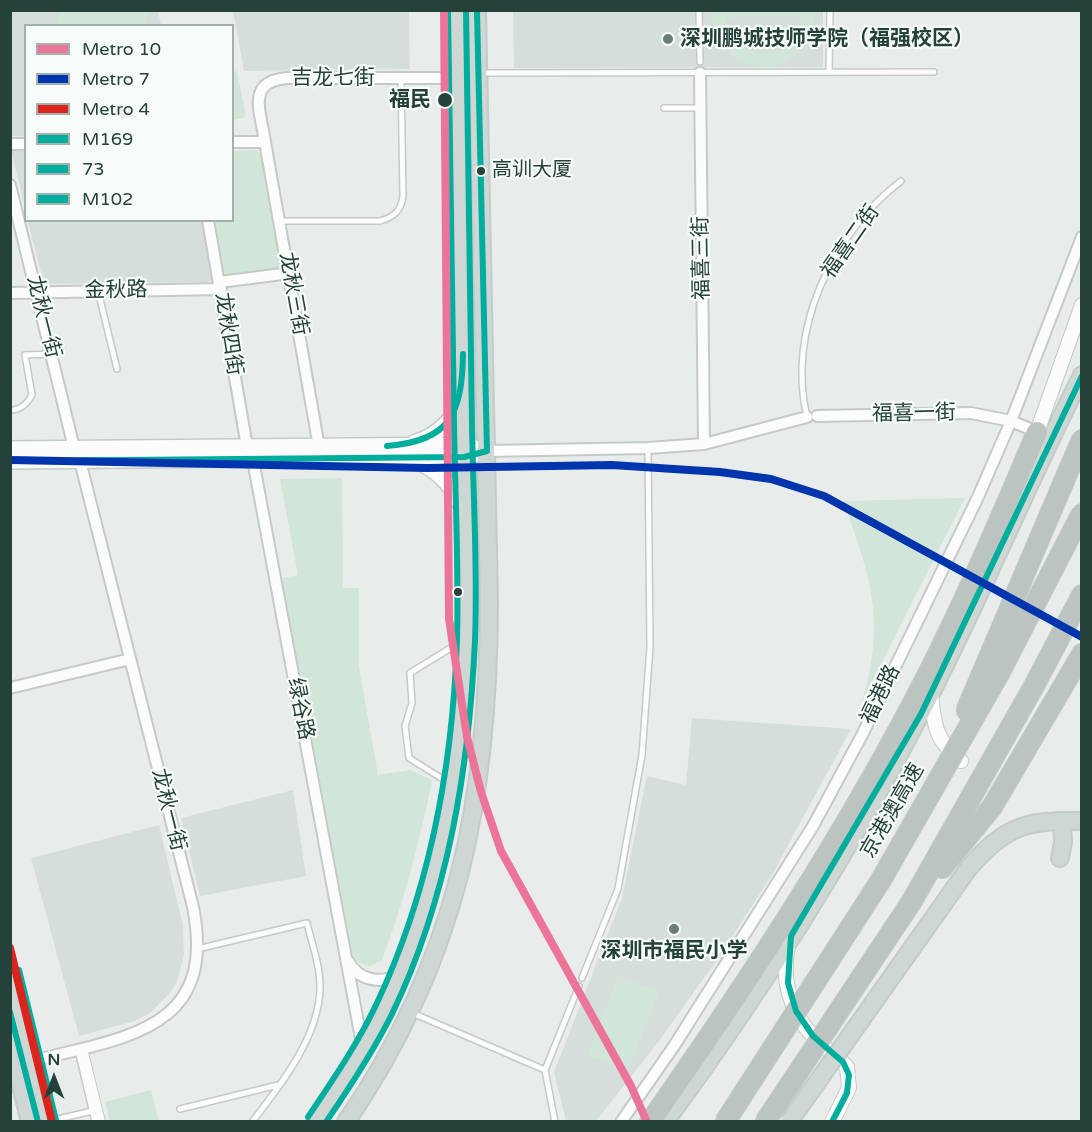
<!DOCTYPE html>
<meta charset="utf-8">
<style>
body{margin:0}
#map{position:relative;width:1092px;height:1132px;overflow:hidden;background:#e8edeb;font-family:"Varela Round",sans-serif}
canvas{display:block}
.frame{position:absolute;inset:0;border:12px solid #24423a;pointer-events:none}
.legend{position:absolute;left:24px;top:24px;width:210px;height:198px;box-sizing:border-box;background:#f7fbf9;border:2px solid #a3b1ad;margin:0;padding:8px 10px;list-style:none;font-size:18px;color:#24423a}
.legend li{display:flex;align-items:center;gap:12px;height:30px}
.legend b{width:30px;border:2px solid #a3b1ad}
.north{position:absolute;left:24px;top:1048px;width:60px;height:60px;-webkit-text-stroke:4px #f7fbf9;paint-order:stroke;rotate:0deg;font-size:16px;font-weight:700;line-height:24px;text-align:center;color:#24423a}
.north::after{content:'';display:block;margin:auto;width:21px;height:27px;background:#24423a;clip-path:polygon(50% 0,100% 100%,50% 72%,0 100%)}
</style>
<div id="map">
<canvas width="1092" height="1132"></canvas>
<div class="frame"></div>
<ul class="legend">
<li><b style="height:8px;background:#ed7499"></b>Metro 10</li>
<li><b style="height:8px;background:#0035ad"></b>Metro 7</li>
<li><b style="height:8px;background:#dc241f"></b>Metro 4</li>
<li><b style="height:8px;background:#01ad9c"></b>M169</li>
<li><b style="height:8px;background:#01ad9c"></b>73</li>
<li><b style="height:8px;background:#01ad9c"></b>M102</li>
</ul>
<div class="north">N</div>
</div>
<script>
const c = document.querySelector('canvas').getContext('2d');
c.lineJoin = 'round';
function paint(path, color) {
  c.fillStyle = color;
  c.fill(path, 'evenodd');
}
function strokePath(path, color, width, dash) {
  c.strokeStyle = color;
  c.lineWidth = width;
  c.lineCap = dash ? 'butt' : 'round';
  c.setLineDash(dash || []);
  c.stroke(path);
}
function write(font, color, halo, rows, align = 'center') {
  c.font = font + ' "Varela Round","Noto Sans SC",sans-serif';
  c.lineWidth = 4.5;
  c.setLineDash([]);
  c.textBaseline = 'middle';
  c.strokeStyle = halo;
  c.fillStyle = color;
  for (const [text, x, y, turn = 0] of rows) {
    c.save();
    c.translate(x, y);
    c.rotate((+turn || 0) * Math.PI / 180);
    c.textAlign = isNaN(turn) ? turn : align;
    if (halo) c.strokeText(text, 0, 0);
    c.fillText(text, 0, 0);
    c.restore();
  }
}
const built = new Path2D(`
 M10 11H158L161 25 26 26 25 136H11Z
 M233 11H409L410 69 244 71Z
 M513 11H823V67L514 68Z
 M11 150H25V208Z
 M206 221 216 275 210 282 44 284 28 222Z
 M692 718 851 729 772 875 717 960 659 1041 596 1121H566L554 1072 622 898 647 776 686 785Z
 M293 790 306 876 200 896 181 818Z
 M159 825 183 926 184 955 177 982 169 994 150 1013 135 1021 79 1036 31 858Z`);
const green = new Path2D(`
 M58 11H146V25H58Z
 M712 11H815C816 84 713 85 712 11ZM801 15C801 64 731 67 726 17Z
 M237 71 246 117 233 120V72Z
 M256 150 264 158 284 263 277 271 231 278 222 271 212 221 232 220 233 151Z
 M342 478 343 588H359V667L378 775 410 770 432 780C420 842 404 901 382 960L368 967 355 960 352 953 282 578 298 575 280 479Z
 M965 498 862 702C886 621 871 577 843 501Z
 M618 976 659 992 628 1070 588 1055Z
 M151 1090 159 1121H110L105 1102Z`);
const service = new Path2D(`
 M699 10 700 62
 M829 72 830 10
 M480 73 934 72
 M664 108H700
 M280 221H380C394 217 401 211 403 196L401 77
 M98 291 117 369
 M10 410C21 410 27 404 32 395L25 355 52 354
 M807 417C786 331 832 234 901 181
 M449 783 409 758 405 726 412 703 410 673 462 641
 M197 949 307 923C312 944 320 965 320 987 320 1035 281 1085 252 1122
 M582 978 618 889 642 755 650 647 648 448
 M410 1012 545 1070
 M78 1050 95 1122
 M180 1109 278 1085
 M50 1121 92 1111
 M555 1122 545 1070 579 986`);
const pedestrian = new Path2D(`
 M83 1049 101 1122`);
const minor = new Path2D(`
 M700 73 704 444
 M232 142H265C261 112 245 81 288 78H459
 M265 142 319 447
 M10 144H26
 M10 185 74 448
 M208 220 247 447
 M220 282 290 273
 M10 293 221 289
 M817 416 971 413 1011 421 1037 432
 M487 451 648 448 704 444 807 417
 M253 460 363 1049
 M10 688 130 659
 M348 961C359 981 380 984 399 975
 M33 1061C123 1037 218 1032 193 907L80 461
 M621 1122 674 1046 753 921 813 826 862 735 978 497 1011 421 1082 237`);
const tertiary = new Path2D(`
 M1037 432 1082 305
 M931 693C934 725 935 740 961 761
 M788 947C781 977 790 1012 812 1035 823 1047 836 1055 847 1067L849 1088 832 1122`);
const secondary = new Path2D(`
 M414 443C439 435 455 420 462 395
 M10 449 464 445 475 448
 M412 460C437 468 456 488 464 514
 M10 461 464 457 487 451`);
const primary = new Path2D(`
 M1060 858 1063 842 1062 821
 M968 869C1005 826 1025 820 1082 821
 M10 972 47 1122
 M10 1042 30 1122
 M315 1122C424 978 459 814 466 638L457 10
 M346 1122C459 958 489 795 489 600L477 10
 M665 1122C760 993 847 856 920 715 978 603 1026 487 1082 375`);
const motorway = new Path2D(`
 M942 868 992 807 1082 654
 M912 901 1034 686 1082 595
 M650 1122C739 995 826 864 900 727 952 632 995 532 1037 432`);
const primaryBridge = new Path2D(`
 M789 1122 968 869`);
const motorwayBridge = new Path2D(`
 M966 711 1082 439
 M725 1122 881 880 1000 672 1082 513
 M765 1122 912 901`);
const bus1 = new Path2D(`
 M387 446C450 441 462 414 463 354
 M10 461 464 457 487 451 477 10
 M832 1122 847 1093 849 1075 843 1062 813 1036 796 1011 788 983 791 936 921 714 1082 376`);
const bus2 = new Path2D(`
 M10 1012 38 1122
 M326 1122C350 1087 373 1052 392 1014 448 898 469 769 475 641 478 569 473 496 472 423 470 286 468 148 466 10`);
const bus3 = new Path2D(`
 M19 970 56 1120
 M308 1117C332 1081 357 1045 376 1005 430 891 453 765 457 639 459 567 455 494 454 422 452 285 450 148 448 10`);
const metro1 = new Path2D(`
 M444 10 449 619 467 737 481 792 501 851 631 1086 647 1122`);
const metro2 = new Path2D(`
 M10 460 427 468 612 465 720 472 771 479 824 496 1082 637`);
const metro3 = new Path2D(`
 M10 948 52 1122`);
const markers = [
 [668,39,6,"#697e78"],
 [445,100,8,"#24423a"],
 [481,171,5,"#24423a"],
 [458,592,5,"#24423a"],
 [674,929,6,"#697e78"]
];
const busNames = [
 ["高训大厦",492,171]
];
const poiNames = [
 ["深圳鹏城技师学院（福强校区）",680,39],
 ["深圳市福民小学",674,951,"center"]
];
const streetNames = [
 ["吉龙七街",333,78],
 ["福喜二街",851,242,-55],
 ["福喜三街",702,258,-91],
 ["金秋路",116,291,-1],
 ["龙秋三街",293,294,80],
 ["龙秋一街",43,317,76],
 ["龙秋四街",228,334,81],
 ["福喜一街",914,414,-1],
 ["福港路",881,695,-64],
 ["绿谷路",300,709,79],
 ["龙秋一街",168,810,76],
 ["京港澳高速",893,811,-60]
];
const stopNames = [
 ["福民",431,100]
];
paint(built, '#d6dedb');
paint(green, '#d1e6d8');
strokePath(service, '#c5cac8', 8);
strokePath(pedestrian, '#c5cac8', 10);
strokePath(minor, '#c5cac8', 14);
strokePath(tertiary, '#c5cac8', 16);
strokePath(secondary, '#c3cbc8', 18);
strokePath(primary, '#c3ccc9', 20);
strokePath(motorway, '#c3ccc9', 22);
strokePath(service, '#fcfcfc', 5);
strokePath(pedestrian, '#fcfcfc', 8);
strokePath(minor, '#fcfcfc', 10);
strokePath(tertiary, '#fcfcfc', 14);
strokePath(secondary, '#fcfcfc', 15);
strokePath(primary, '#cfd7d5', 16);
strokePath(motorway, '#bcc4c2', 20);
strokePath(primaryBridge, '#c3ccc9', 20, []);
strokePath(motorwayBridge, '#c3ccc9', 22, []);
strokePath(primaryBridge, '#cfd7d5', 16);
strokePath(motorwayBridge, '#bcc4c2', 20);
strokePath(bus1, '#01ad9c', 6);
strokePath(bus2, '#01ad9c', 6);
strokePath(bus3, '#01ad9c', 6);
strokePath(metro1, '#ed7499', 8);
strokePath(metro2, '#0035ad', 8);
strokePath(metro3, '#dc241f', 8);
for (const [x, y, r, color] of markers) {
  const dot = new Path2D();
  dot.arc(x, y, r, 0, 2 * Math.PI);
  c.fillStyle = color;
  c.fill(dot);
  strokePath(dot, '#f7fbf9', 2);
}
write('20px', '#24423a', '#f7fbf9', busNames, 'left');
write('bold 21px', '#24423a', '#f7fbf9', poiNames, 'left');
write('21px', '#24423a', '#f7fbf9', streetNames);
write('bold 21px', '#24423a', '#f7fbf9', stopNames, 'right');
</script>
